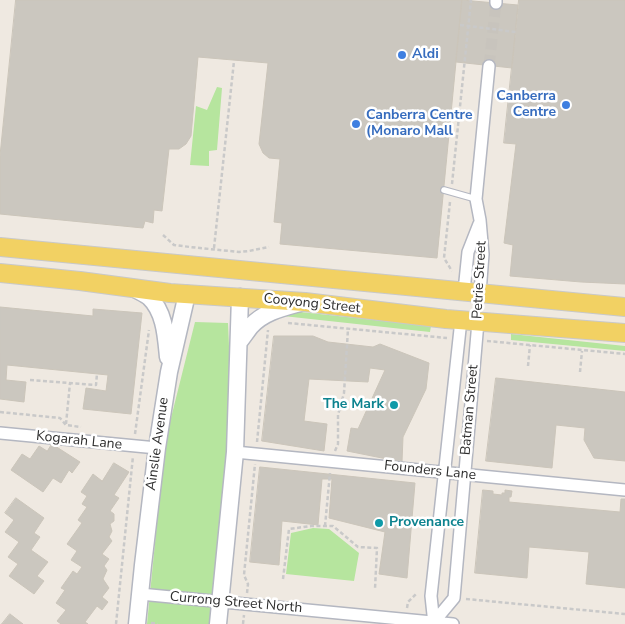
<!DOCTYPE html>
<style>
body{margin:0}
canvas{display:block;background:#efe9e1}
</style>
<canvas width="625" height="624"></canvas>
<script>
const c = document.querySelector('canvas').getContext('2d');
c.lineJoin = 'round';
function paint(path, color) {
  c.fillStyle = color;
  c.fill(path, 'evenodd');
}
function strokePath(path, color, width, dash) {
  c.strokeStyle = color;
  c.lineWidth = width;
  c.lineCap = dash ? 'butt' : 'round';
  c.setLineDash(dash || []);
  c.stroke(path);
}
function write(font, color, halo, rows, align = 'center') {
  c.font = font + ' "Nunito Sans",sans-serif';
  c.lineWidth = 5;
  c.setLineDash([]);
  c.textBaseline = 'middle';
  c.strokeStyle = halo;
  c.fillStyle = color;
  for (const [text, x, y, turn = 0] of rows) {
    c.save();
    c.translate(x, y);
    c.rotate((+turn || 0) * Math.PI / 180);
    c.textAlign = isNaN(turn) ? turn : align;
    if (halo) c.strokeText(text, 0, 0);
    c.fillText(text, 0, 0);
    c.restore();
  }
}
const green = new Path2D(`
 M217 87 222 88 217 150 209 151V166L190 165 196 106 207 110Z
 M291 311 431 326 430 332 283 316Z
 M195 322 228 323 232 415 211 624H147L165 442Z
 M511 334 625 346V351L511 340Z
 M313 528 329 529 359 553 354 581 286 574 291 533Z`);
const building = new Path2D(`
 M16 0H462L437 258 280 244 282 223 274 222 280 159 269 158 263 153 259 144 268 63 198 57 191 136 186 144 179 149H169L162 211 154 210 153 223 145 221 143 228 0 214V156Z
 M462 0 518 5 512 68 456 62Z
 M519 0H625V284L581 282 510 276 513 245 504 243 516 144 504 143Z
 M0 307 93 316V309L142 313 131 414 83 409 86 388 106 391 108 375 7 365 6 380 26 382 24 402 0 399Z
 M274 336H313L328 342 373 347 380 344 429 363 426 389 403 437 402 462 347 451 351 428 358 429 385 370 370 368 368 382 309 379 304 421 327 424 324 451 262 441Z
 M496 378 625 392V461L594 458 584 440 585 428 556 425 552 468 486 461Z
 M52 444 80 462 72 473 69 470 61 483 53 478 43 492 11 470 22 454 30 459 39 446 47 451Z
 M114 463 129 472 114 495 119 498 110 511 114 514V521L110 524 112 531 109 537 112 541 102 554 109 559 104 566 107 570 103 579 109 588 102 597 108 602 102 610 97 606 85 622 88 624H61L57 621 66 610 56 603 65 590 61 588 73 571 77 574 82 567 71 560 77 551 67 544 82 523 78 520 87 507 82 504 87 496 81 492 93 474 102 481Z
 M260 467 415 483 407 578 379 574 385 532 329 518 332 479H322L318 525 282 521 279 565 250 562Z
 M483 490 493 491V494L502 495V493H505V490L512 491 511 497H509V502L620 512 621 499H625V588L586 584 589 552 529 547 527 578 475 573Z
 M16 498 44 518 34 533 40 537 31 550 48 562 37 576 44 581 34 594 9 576 18 564 8 557 19 542 5 532 14 520 5 513Z
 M10 614 23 624H2Z`);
const streetTunnel = new Path2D(`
 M489 66 496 3`);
const path = new Path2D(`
 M460 25 516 32
 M452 184 471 0
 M450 202 444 258 452 271
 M163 235 174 245 190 247 239 252 249 251 269 247
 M214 248 234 61
 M288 323 447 338
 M487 341 625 354
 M528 366 530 345
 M580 372 582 351
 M30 380 96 385 97 374
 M0 412 60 418 66 425 81 427
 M66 424 70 383
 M135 434 149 330
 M257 442 268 330
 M335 451 338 444V415L344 393 348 329
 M325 526 330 473
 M283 579 289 529 311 526H333L358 547 377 548 375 589
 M247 593 248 584 244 575 255 464
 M466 599 625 614
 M407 608 408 602 417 593
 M151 623 158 624
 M116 624 133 456
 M243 624 244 615`);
const lane = new Path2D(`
 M444 190 476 199`);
const street = new Path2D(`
 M496 3V0
 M464 291 468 252 479 224
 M480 293 483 254 480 220 476 199 489 66
 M0 433 157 448
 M235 452 625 490
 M140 594 453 624
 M434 622 454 598 478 322
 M434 624 431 596 461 320`);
const secondary = new Path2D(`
 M135 289C139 291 145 294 149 297 165 312 166 337 168 357
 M239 342C243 337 247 331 251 326 264 312 282 308 300 303
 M137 624 143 565 157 448 169 372 187 294
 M218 624 235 452 240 297`);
const primary = new Path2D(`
 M0 247 625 307
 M0 273 80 281 170 293 305 302 446 319 625 333`);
const markers = [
 [402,55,5,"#3f7fe0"],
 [566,105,5,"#3f7fe0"],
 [356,124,5,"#3f7fe0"],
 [394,405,5,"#0f9aa8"],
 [379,523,5,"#0f9aa8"]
];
const shopNames = [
 ["Aldi",412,55],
 ["Canberra",556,97,"right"],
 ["Centre",556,113,"right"],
 ["Canberra Centre",366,116],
 ["(Monaro Mall",366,132]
];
const streetNames = [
 ["Petrie Street",480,280,-87],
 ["Cooyong Street",312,304,6],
 ["Batman Street",470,410,-85],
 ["Kogarah Lane",79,441,6],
 ["Ainslie Avenue",158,444,-82],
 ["Founders Lane",430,471,6],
 ["Currong Street North",236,603,5]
];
const cultureNames = [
 ["The Mark",384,405],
 ["Provenance",389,523,"left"]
];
paint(green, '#b6e59e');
paint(building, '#cbc7bf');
strokePath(building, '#cbc5ba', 1);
strokePath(streetTunnel, '#c8c4bd', 11, [11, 5.5]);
strokePath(lane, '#b4b7c1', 8);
strokePath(street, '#b4b7c1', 14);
strokePath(secondary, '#b4b7c1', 19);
strokePath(primary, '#c9c9c9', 20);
strokePath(path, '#c9c9c9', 2.5, [4, 2.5]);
strokePath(lane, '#fff', 5.5);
strokePath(street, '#fff', 11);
strokePath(secondary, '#fff', 16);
strokePath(primary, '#f2d163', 18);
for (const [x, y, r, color] of markers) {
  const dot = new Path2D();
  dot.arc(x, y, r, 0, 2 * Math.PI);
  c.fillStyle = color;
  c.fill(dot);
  strokePath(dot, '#fff', 2);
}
write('bold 14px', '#366cbe', '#fff', shopNames, 'left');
write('14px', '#2e2e2e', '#fff', streetNames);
write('bold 14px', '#0d838f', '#fff', cultureNames, 'right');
</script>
